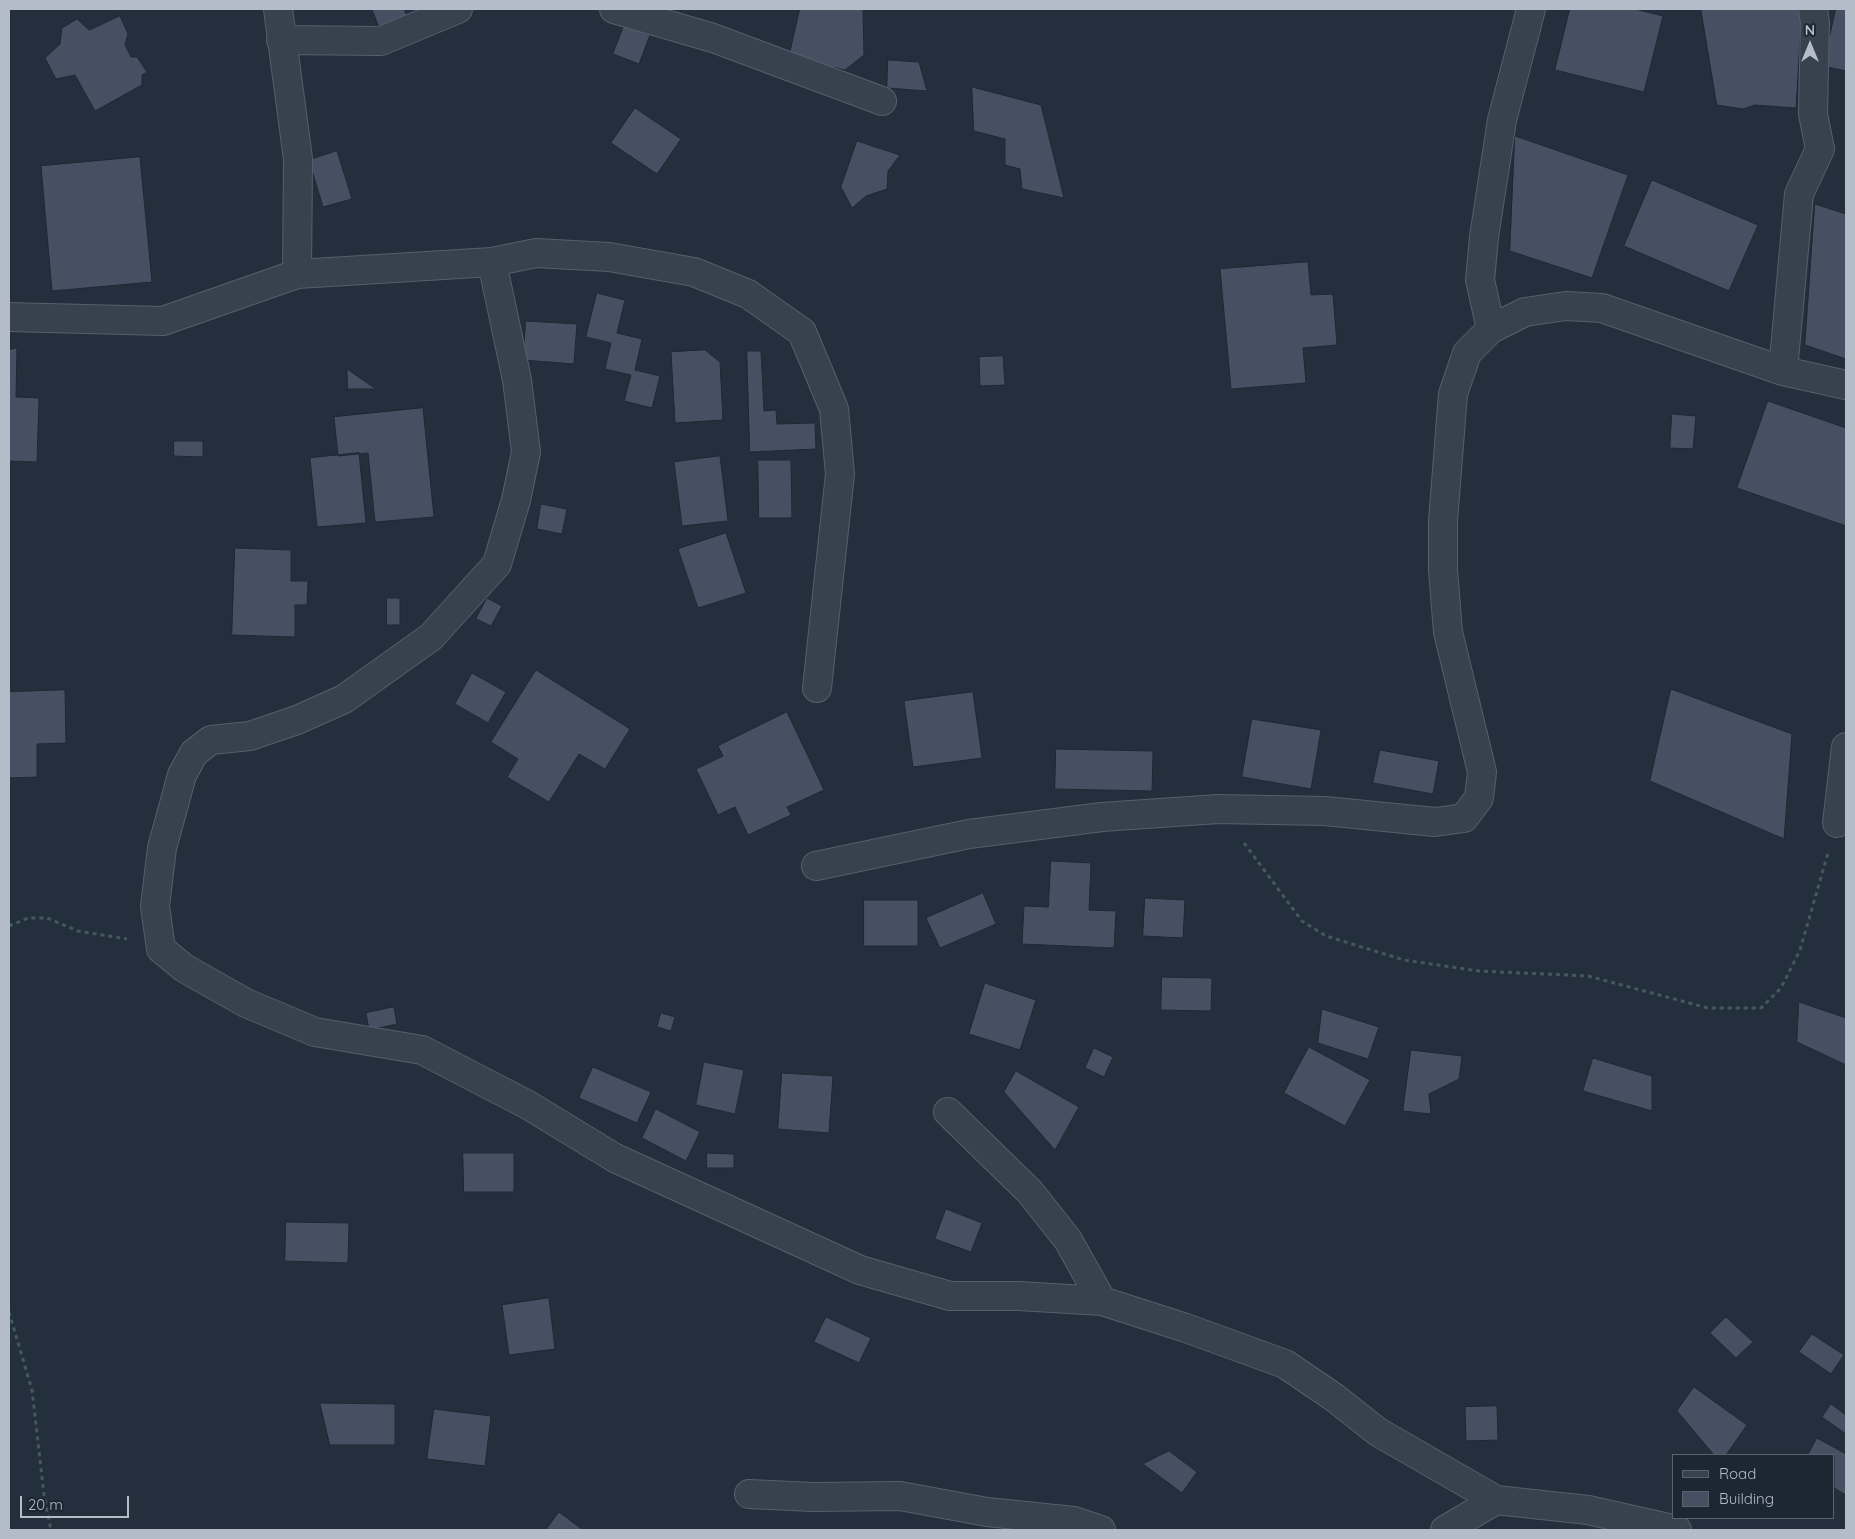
<!DOCTYPE html>
<style>
body{margin:0}
#map{position:relative;width:1855px;height:1539px;overflow:hidden;background:#242f3e;font-family:Quicksand,sans-serif}
canvas{display:block}
.frame{position:absolute;inset:0;border:10px solid #b4bcc9;pointer-events:none}
.legend{position:absolute;left:1672px;top:1454px;width:162px;height:65px;box-sizing:border-box;background:#1d2633;border:1px solid #59626f;margin:0;padding:6px 9px;list-style:none;font-size:15px;color:#b4bcc9}
.legend li{display:flex;align-items:center;gap:10px;height:25px}
.legend b{width:25px;border:1px solid #59626f}
.north{position:absolute;left:1785px;top:20px;width:50px;height:50px;-webkit-text-stroke:4px #1d2633;paint-order:stroke;rotate:0deg;font-size:14px;font-weight:700;line-height:20px;text-align:center;color:#b4bcc9}
.north::after{content:'';display:block;margin:auto;width:18px;height:22px;background:#b4bcc9;clip-path:polygon(50% 0,100% 100%,50% 72%,0 100%)}
.scale{position:absolute;left:20px;top:1496px;width:109px;height:22px;box-sizing:border-box;border:2px solid #b4bcc9;border-top:0;padding-left:6px;font-size:15px;line-height:18px;white-space:nowrap;color:#b4bcc9;-webkit-text-stroke:4px #1d2633;paint-order:stroke}
</style>
<div id="map">
<canvas width="1855" height="1539"></canvas>
<div class="frame"></div>
<ul class="legend">
<li><b style="height:6px;background:#38414e"></b>Road</li>
<li><b style="height:14px;background:#455162"></b>Building</li>
</ul>
<div class="north">N</div>
<div class="scale">20 m</div>
</div>
<script>
const c = document.querySelector('canvas').getContext('2d');
c.lineJoin = 'round';
function paint(path, color) {
  c.fillStyle = color;
  c.fill(path, 'evenodd');
}
function strokePath(path, color, width, dash) {
  c.strokeStyle = color;
  c.lineWidth = width;
  c.lineCap = dash ? 'butt' : 'round';
  c.setLineDash(dash || []);
  c.stroke(path);
}
const building = new Path2D(`
 M372 9H404L408 18 380 29Z
 M800 9H863L864 55 845 70 789 57Z
 M1570 9H1635L1663 16 1644 92 1555 70Z
 M1701 9H1802L1796 108 1755 105 1743 109 1717 105Z
 M1836 9H1846V71L1823 66Z
 M120 16 128 34 125 45 131 57H137L147 72 142 75V85L95 111 75 75 56 79 45 58 60 44 62 28 77 19 89 30Z
 M624 26 650 35 639 64 613 54Z
 M888 60 919 62 927 91 887 88Z
 M972 87 1041 105 1064 198 1022 189 1020 169 1005 165V139L974 131Z
 M635 108 681 139 657 174 611 143Z
 M1515 136 1628 175 1592 278 1510 251Z
 M857 141 900 155 888 171 887 189 866 196 852 208 841 187Z
 M337 151 352 199 323 207 309 160Z
 M140 157 152 282 52 291 41 166Z
 M1652 180 1758 225 1729 291 1624 246Z
 M1815 204 1846 214V359L1805 345Z
 M1308 262 1311 295 1333 294 1337 345 1303 348 1306 383 1231 389 1220 269Z
 M597 293 625 300 617 333 642 339 635 370 660 376 652 408 624 401 631 375 605 369 611 343 586 337Z
 M526 321 577 324 574 364 523 360Z
 M17 348 16 397 39 398 37 462 9 461V350Z
 M705 350 720 362 723 420 675 423 671 352Z
 M747 351H761L764 411 776 410 777 424 815 423 816 449 750 452Z
 M1003 356 1005 385 980 386 979 357Z
 M347 369 376 389H348Z
 M1768 401 1846 428V526L1737 488Z
 M423 408 434 517 375 522 368 453 338 456 334 417Z
 M1672 414 1696 416 1693 449 1670 448Z
 M174 441H203V457L174 456Z
 M359 453 366 523 317 527 310 458Z
 M720 456 728 521 682 526 674 462Z
 M758 460H791L792 518H759Z
 M541 504 567 509 562 534 537 529Z
 M726 533 746 593 698 608 678 549Z
 M235 548 291 550V581H308L307 605H295V637L232 635Z
 M387 598H400V625H387Z
 M487 598 502 606 491 626 476 619Z
 M536 670 630 729 605 769 579 754 549 802 507 777 518 759 491 742Z
 M472 673 506 692 488 723 455 704Z
 M1671 689 1792 734 1784 839 1650 781Z
 M65 690 66 743 37 744V777L9 778V692Z
 M973 692 982 758 913 767 904 701Z
 M787 712 824 790 787 807 791 815 748 835 735 807 718 815 696 769 723 756 718 746Z
 M1252 719 1321 730 1311 789 1242 777Z
 M1056 749 1153 751 1152 791 1055 789Z
 M1380 750 1439 761 1433 794 1373 783Z
 M1051 861 1091 863 1089 910 1116 911 1114 948 1022 944 1024 906 1048 907Z
 M983 893 996 924 940 948 926 918Z
 M1145 898 1185 900 1183 938 1143 936Z
 M864 900H918V946H864Z
 M1162 977 1212 978 1211 1011 1161 1010Z
 M985 983 1036 1000 1020 1050 969 1034Z
 M1799 1002 1846 1018V1065L1797 1042Z
 M394 1007 397 1024 369 1030 366 1013Z
 M1322 1009 1379 1027 1368 1059 1318 1043Z
 M661 1013 675 1017 671 1031 657 1027Z
 M1309 1047 1370 1080 1345 1126 1284 1093Z
 M1094 1048 1113 1057 1104 1077 1085 1068Z
 M1411 1050 1462 1056 1459 1079 1429 1094 1431 1114 1403 1111Z
 M1593 1058 1652 1076V1111L1583 1091Z
 M704 1062 744 1070 735 1114 696 1105Z
 M593 1067 651 1092 637 1123 579 1098Z
 M1016 1071 1079 1107 1055 1150 1004 1092Z
 M782 1073 833 1076 829 1133 778 1129Z
 M656 1109 700 1132 686 1161 642 1138Z
 M463 1153H514V1192H464Z
 M707 1153 734 1154V1168H707Z
 M946 1209 982 1223 971 1252 935 1239Z
 M286 1222 349 1223 348 1263 285 1261Z
 M549 1298 555 1349 509 1355 502 1305Z
 M826 1317 871 1338 859 1363 814 1342Z
 M1726 1317 1753 1342 1736 1358 1710 1333Z
 M1812 1334 1844 1355 1831 1374 1799 1352Z
 M1694 1387 1747 1425 1726 1455H1714L1677 1411Z
 M320 1403 395 1404V1445H330Z
 M1831 1404 1846 1415V1434L1822 1417Z
 M1497 1406 1498 1440 1466 1441 1465 1407Z
 M434 1409 491 1416 485 1466 427 1459Z
 M1817 1438 1846 1454V1495L1834 1488V1455H1808Z
 M1169 1451 1197 1472 1182 1493 1143 1464Z
 M559 1512 583 1530H546Z`);
const path = new Path2D(`
 M1244 843 1302 921 1326 936 1404 960 1479 971 1588 976 1708 1008H1761L1781 988 1800 950 1828 853
 M9 926 28 918H47L78 931 127 939
 M9 1312 32 1390 44 1495 51 1530`);
const minor = new Path2D(`
 M278 9 298 159 297 274
 M614 9 713 38 882 101
 M281 40 381 41 458 9
 M492 262 517 380 526 452 516 500 497 564 431 637 344 699 297 720 250 736 211 740 194 753 182 775 162 848 155 906 161 949 184 968 246 1003 315 1032 422 1050 528 1105 615 1158 860 1270 950 1296H1019L1102 1301 1068 1240 1030 1192 948 1112
 M9 317 163 321 297 274 492 262 536 253 609 257 694 272 748 294 802 332 834 409 840 474 817 688
 M1491 329 1480 280 1484 237 1502 120 1531 9
 M1783 371 1799 194 1820 149 1813 114 1815 23 1813 9
 M1837 823 1846 747
 M816 866 969 834 1102 817 1218 809 1325 811 1435 822 1464 818 1479 798 1482 772 1448 632 1443 570V521L1453 394 1467 353 1491 329 1525 312 1566 306 1602 308 1783 371 1846 385
 M1102 1301 1186 1328 1285 1364 1335 1398 1378 1432 1496 1500 1588 1510 1677 1530
 M749 1494 813 1497 900 1496 987 1512 1074 1521 1101 1530
 M1445 1530 1496 1500`);
paint(building, '#455162');
strokePath(building, '#1f2835', 1);
strokePath(minor, '#565f6c', 30);
strokePath(path, '#44595c', 3, [4, 4]);
strokePath(minor, '#38414e', 28);
</script>
